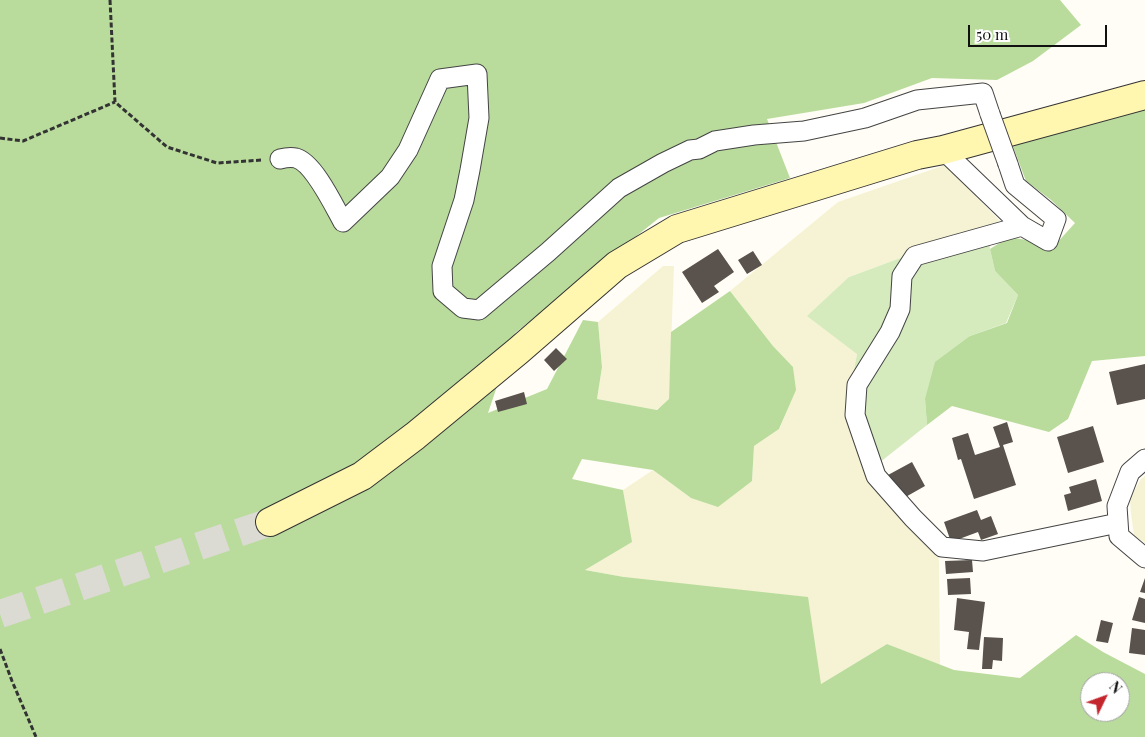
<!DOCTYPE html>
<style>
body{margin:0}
#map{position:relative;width:1145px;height:737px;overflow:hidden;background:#fffdf5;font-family:"Playfair Display",serif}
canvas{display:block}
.north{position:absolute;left:1080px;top:672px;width:50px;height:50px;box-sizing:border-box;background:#fff;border:1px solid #a0a0a0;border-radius:50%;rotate:48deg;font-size:14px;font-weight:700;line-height:20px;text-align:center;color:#111}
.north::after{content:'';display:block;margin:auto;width:18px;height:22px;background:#c4262e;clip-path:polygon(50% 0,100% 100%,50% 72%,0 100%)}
.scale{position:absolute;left:968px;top:25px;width:139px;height:22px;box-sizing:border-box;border:2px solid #111;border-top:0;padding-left:6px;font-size:15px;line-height:18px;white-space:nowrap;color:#111;-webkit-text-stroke:4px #fff;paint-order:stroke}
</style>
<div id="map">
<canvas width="1145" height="737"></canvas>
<div class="north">N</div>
<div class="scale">50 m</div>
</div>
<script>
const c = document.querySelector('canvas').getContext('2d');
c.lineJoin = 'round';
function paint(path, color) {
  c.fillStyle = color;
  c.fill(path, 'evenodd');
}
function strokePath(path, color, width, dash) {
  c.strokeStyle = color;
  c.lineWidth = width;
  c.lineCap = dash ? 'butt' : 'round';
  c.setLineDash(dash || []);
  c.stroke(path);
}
const farmland = new Path2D(`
 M945 165 1000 221 849 277 857 354 853 375 849 423 937 550 939 561 940 665 887 644 821 684 624 577 585 570 631 542 623 490 653 470 691 498 752 481 754 446 780 428 795 390 793 367 773 346 730 291 838 202Z
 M663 266H674L669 400 656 410 597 399 602 367 598 322Z
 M1145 476V543L1134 535 1131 513 1130 498 1141 479Z`);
const green = new Path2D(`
 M987 226 990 249 995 271 1018 295 1006 323 970 336 925 399 927 425 879 463 853 375 857 354 807 316 849 277Z`);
const forest = new Path2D(`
 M0 0H1060L1081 25 1033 61 997 80 932 78 864 103 767 119 790 178 659 218 515 333 488 413 547 389 583 320 598 322 602 367 597 399 657 410 669 399 671 332 730 291 773 346 793 367 796 390 779 429 754 446 752 481 718 507 691 498 653 470 582 459 572 479 623 490 632 542 585 570 624 577 808 597 821 684 887 644 954 670 1020 678 1076 635 1103 652 1145 674V737H0ZM1090 682H1120V712H1090Z
 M1145 107V356L1092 361 1068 419 1049 432 952 406 927 425 925 399 935 362 970 336 1007 323 1018 295 995 271 990 249 1009 237 1055 245 1075 223 1051 200 1026 181 1012 144Z`);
const building = new Path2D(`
 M718 249 734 272 714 286 719 292 702 303 682 272Z
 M753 251 762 265 747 274 738 260Z
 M556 348 567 359 554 371 544 360Z
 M1145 364V399L1117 405 1109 372Z
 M524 392 527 404 498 412 495 401Z
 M1007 422 1013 442 1003 445 1016 485 974 499 961 459 958 460 952 438 968 433 975 455 1000 447 993 427Z
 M1093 426 1104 462 1068 473 1057 437Z
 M912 462 925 486 902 499 888 475Z
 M1096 479 1102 501 1068 511 1064 495 1071 493 1069 487Z
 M977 510 981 520 991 516 998 534 981 540 978 532 951 542 944 522Z
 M972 560 973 572 946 574 945 561Z
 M970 578 971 594 948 595 947 579Z
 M1145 578V593L1140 592Z
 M1139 597 1145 599V623L1132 620Z
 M957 598 985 602 979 650 967 649 969 632 954 630Z
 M1101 620 1113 623 1108 643 1096 641Z
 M1132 628 1145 630V655L1129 653Z
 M984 637 1003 638 1002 661 993 660 992 669H982Z`);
const secondaryTunnel = new Path2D(`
 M0 614 270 522`);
const path = new Path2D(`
 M110 0 115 102 167 147 217 163 262 160
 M0 138 23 141 115 102
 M0 649 12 681 36 737`);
const street = new Path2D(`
 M943 150 1022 226 1048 241 1056 219 1015 185 1008 164
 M280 159C284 158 291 157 296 158 314 163 334 206 343 222L390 177 408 150 440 79 477 74 479 118 470 170 464 200 442 266 443 291 463 308 479 310 548 252 619 188 663 163 690 150 699 149 715 141 754 135 804 131 865 118 917 100 983 93 990 114
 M1022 226 915 256 902 276 900 309 890 332 857 385 855 415 876 476 913 518 942 547 983 551 1118 523
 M1145 459 1130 472 1117 506 1119 536 1145 558`);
const secondary = new Path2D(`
 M270 522 362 476 415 436 518 351 617 265 677 229 917 155 943 150 1145 95`);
const streetBridge = new Path2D(`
 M990 114 1008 164`);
paint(farmland, '#f6f3d4');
paint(green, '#d5ebbd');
paint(forest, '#b9dc9c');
paint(building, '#5a524d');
strokePath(secondaryTunnel, '#dbdad3', 28, [28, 14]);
strokePath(street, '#444', 21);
strokePath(secondary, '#333', 30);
strokePath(path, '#333', 3, [5, 2.5]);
strokePath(street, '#fff', 19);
strokePath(secondary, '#fff6b0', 28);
strokePath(streetBridge, '#444', 21, []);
strokePath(streetBridge, '#fff', 19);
</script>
